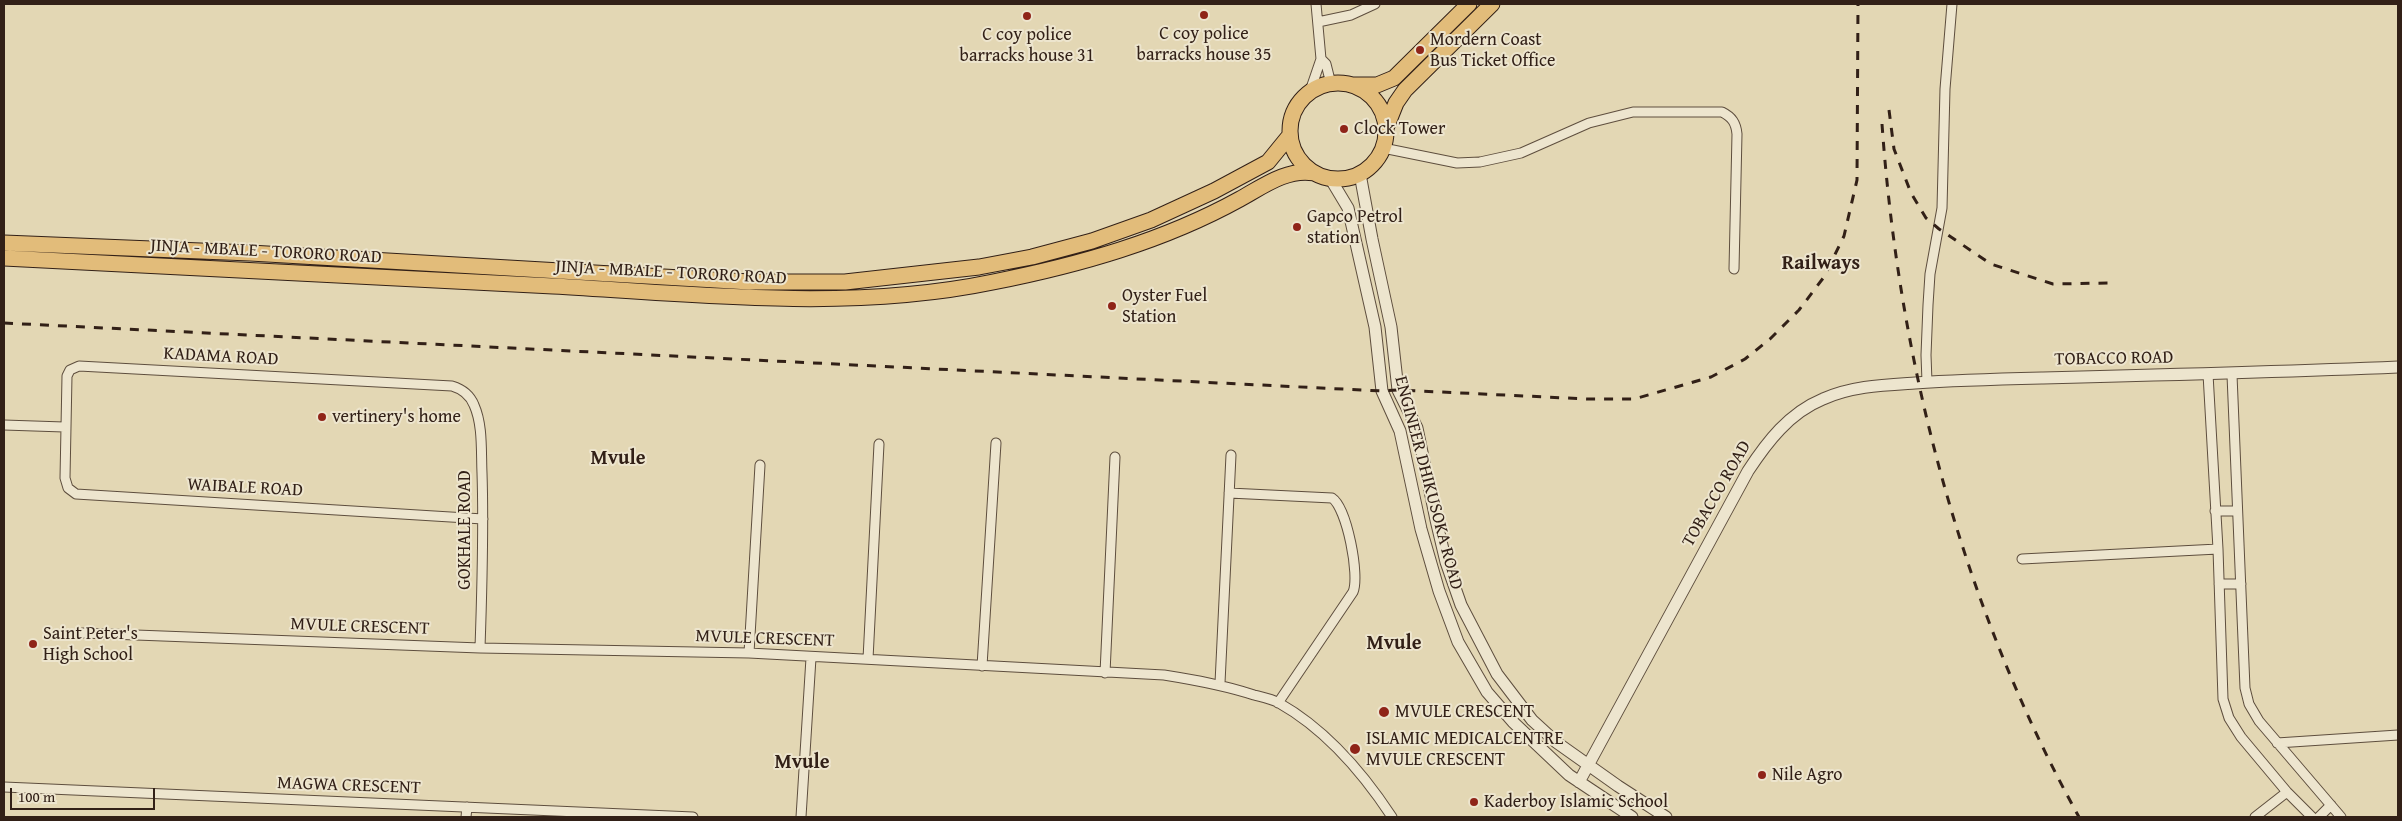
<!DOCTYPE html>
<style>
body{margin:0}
#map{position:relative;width:2402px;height:821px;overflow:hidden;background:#e3d7b4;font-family:"Gentium Book Plus",serif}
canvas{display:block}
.frame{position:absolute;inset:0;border:5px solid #322017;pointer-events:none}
.scale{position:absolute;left:10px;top:788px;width:145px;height:22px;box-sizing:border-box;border:2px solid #322017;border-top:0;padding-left:6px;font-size:15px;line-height:18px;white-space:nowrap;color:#322017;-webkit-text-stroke:4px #ede5ce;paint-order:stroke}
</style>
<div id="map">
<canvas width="2402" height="821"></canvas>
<div class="frame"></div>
<div class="scale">100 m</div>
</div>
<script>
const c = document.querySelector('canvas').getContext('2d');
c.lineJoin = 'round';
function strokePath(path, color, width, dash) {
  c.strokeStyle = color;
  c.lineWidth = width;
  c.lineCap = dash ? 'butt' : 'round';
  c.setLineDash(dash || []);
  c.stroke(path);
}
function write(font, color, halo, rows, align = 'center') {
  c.font = font + ' "Gentium Book Plus",serif';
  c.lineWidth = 4;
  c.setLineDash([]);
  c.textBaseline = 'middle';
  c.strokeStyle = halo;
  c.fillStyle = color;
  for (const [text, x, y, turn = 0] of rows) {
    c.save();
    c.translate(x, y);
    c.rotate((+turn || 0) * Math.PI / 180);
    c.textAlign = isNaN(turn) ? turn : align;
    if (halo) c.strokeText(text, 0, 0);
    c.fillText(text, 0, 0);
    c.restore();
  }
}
const minor = new Path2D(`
 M1316 4 1321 59
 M1318 22 1351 15 1375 4
 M1309 94 1321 59 1326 64 1331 84
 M1383 148 1457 163 1480 162 1521 153 1589 123 1633 112H1722C1732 117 1736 123 1737 134L1734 269
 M2208 374 2218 549 2223 699 2229 718 2241 737 2287 792 2312 817
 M2232 375 2245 688 2249 704 2259 721 2341 817
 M1927 382 1926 355 1928 305 1930 274 1942 208 1945 89 1952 4
 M4 425 64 427
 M1229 493 1332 498C1347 508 1360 576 1353 592L1278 703
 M2215 511H2236
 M2022 559 2218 549
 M2219 584H2241
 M83 633 480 648 749 653 1164 675C1195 680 1224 685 1254 695 1262 697 1272 699 1279 703 1327 730 1363 773 1392 817
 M480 648C482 590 484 531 482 473 481 451 483 425 474 405 470 395 462 389 452 386L79 366 70 370 67 376 65 478 68 488 76 494 483 519
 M749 653 760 465
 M868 659 879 444
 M982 666 996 443
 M1105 673 1115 457
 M1220 683 1231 455
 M2277 743 2398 735
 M4 787 693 817
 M466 817 467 807
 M801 817 811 658
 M2255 817 2287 792
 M2319 817 2331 805`);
const tertiary = new Path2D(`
 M1360 174 1372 239 1391 327 1398 390 1417 428 1436 520 1446 562 1461 605 1497 674 1532 720 1556 742 1618 786 1666 817
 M1330 178 1348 208 1375 327 1382 391 1400 431 1421 529 1439 591 1458 642 1487 692 1513 722 1569 775 1632 817
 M1579 782 1748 471C1767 442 1789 413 1823 399 1852 386 1884 385 1915 383 1958 380 2001 379 2043 378 2162 375 2280 372 2398 367`);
const trunk = new Path2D(`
 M1290 131a48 48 0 1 1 96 0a48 48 0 1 1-96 0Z
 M1353 85H1377L1394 78 1469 4
 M1386 128 1396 103 1405 90 1492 4
 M4 243 250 253 750 282H845L979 267 1032 257 1092 241 1151 220 1214 191 1268 162 1290 135
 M4 258C187 266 370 276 553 286 698 294 849 312 993 282 1079 265 1164 241 1240 199 1262 187 1287 168 1314 173`);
const rail = new Path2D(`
 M1889 110 1894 149 1911 193 1926 218 1939 229 1991 264 2053 284 2111 283
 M1882 124C1899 364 1962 606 2079 817
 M4 323 1382 391 1398 390 1588 399H1634L1711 377 1745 359 1770 339 1799 310 1824 277 1844 236 1857 180 1858 4`);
const markers = [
 [1204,15,5,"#8f2418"],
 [1027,16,5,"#8f2418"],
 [1420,50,5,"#8f2418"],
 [1344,129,5,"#8f2418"],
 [1297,227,5,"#8f2418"],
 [1112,306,5,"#8f2418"],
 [322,417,5,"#8f2418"],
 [33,644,5,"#8f2418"],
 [1384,712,6,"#8f2418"],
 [1355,749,6,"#8f2418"],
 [1762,775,5,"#8f2418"],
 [1474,802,5,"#8f2418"]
];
const poiNames = [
 ["C coy police",1204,34,"center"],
 ["barracks house 35",1204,55,"center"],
 ["C coy police",1027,35,"center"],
 ["barracks house 31",1027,56,"center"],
 ["Mordern Coast",1430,40],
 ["Bus Ticket Office",1430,61],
 ["Clock Tower",1354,129],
 ["Gapco Petrol",1307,217],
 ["station",1307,238],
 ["Oyster Fuel",1122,296],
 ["Station",1122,317],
 ["vertinery's home",332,417],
 ["Saint Peter's",43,634],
 ["High School",43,655],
 ["MVULE CRESCENT",1395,712],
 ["ISLAMIC MEDICALCENTRE",1366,739],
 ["MVULE CRESCENT",1366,760],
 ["Nile Agro",1772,775],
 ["Kaderboy Islamic School",1484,802]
];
const streetNames = [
 ["JINJA - MBALE - TORORO ROAD",266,252,3],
 ["JINJA - MBALE - TORORO ROAD",671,273,3],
 ["KADAMA ROAD",221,357,3],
 ["TOBACCO ROAD",2114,359,-1],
 ["ENGINEER DHIKUSOKA ROAD",1428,483,75],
 ["WAIBALE ROAD",245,488,3],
 ["TOBACCO ROAD",1717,494,-60],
 ["GOKHALE ROAD",465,530,-90],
 ["MVULE CRESCENT",360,627,2],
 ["MVULE CRESCENT",765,639,2],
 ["MAGWA CRESCENT",349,786,2]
];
const quarterNames = [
 ["Railways",1821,264],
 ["Mvule",618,459],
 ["Mvule",1394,644],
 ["Mvule",802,763]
];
strokePath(minor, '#5e4e3e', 11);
strokePath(tertiary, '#5e4e3e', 13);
strokePath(trunk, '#322017', 17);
strokePath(minor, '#ede5ce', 9);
strokePath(tertiary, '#ede5ce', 11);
strokePath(trunk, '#e2bc7a', 15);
strokePath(rail, '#322017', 3, [9, 9]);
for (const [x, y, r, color] of markers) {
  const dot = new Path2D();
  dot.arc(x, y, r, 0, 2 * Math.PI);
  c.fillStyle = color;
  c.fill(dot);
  strokePath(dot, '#ede5ce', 2);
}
write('18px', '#322017', '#ede5ce', poiNames, 'left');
write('18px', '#322017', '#ede5ce', streetNames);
write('bold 20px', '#322017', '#ede5ce', quarterNames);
</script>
